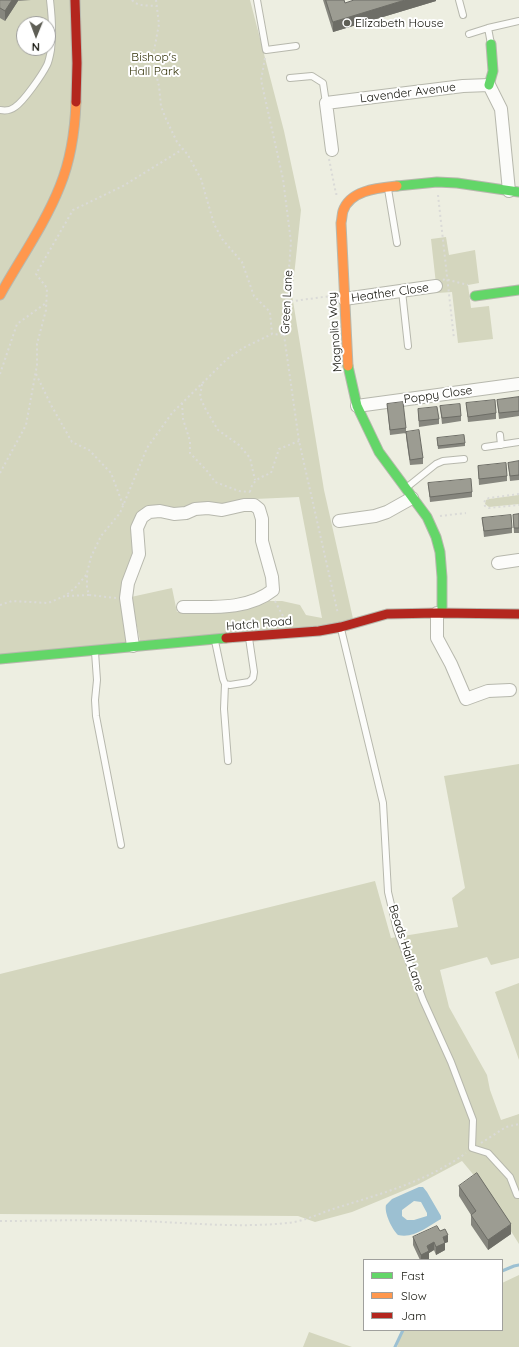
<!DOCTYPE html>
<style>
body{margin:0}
#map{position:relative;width:519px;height:1347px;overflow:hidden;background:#edeee1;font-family:Quicksand,sans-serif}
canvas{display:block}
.legend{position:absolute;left:363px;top:1259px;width:140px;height:72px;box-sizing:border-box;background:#fff;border:1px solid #a0a09d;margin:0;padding:5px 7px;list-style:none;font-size:12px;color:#111109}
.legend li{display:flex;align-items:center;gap:8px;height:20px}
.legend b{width:20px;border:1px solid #a0a09d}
.north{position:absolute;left:16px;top:16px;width:40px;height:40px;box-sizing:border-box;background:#fff;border:1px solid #a0a09d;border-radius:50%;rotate:181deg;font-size:11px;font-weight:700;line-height:16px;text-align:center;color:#111109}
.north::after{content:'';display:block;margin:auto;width:14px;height:18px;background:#5e5e55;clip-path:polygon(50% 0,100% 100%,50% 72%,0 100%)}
</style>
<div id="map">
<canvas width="519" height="1347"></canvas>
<ul class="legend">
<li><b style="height:5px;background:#63d668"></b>Fast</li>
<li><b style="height:5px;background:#ff974d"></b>Slow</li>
<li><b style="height:5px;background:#b3261e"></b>Jam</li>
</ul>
<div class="north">N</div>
</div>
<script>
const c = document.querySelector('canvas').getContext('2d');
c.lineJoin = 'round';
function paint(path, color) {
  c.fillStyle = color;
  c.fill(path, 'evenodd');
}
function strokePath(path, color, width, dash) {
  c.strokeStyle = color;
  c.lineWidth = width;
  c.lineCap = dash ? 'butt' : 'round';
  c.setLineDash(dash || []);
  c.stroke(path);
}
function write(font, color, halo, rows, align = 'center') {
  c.font = font + ' Quicksand,sans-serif';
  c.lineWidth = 4;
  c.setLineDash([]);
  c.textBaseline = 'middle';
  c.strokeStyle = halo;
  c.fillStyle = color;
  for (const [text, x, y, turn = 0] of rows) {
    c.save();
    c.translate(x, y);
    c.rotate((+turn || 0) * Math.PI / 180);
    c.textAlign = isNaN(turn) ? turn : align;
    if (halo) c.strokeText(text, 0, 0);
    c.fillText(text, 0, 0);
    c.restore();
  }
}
const green = new Path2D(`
 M0 0H250L284 131 301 210 292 295 324 490 354 623 141 646 131 597 172 588 177 612 224 613 264 601H282L300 605 306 615 322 618 299 497 255 499 253 505 142 517 139 554 128 583 133 646 0 659ZM24 24H48V48H24Z
 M446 237 449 255 475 250 479 283 468 285 471 308 489 306 493 339 458 343 452 292 437 293 431 239Z
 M519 495V504L489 507 485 504 486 500 489 499Z
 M519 764V958L491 965 487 957 440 970 449 1007 487 1075 490 1090 501 1120 519 1114V1244L482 1185 462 1161 417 1185 352 1212 315 1222 298 1216 0 1214V974L375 881 391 938 458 927 452 898 465 888 444 776Z
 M519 983V1060L495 992Z
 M519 1275V1347H397L402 1331 405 1330H502V1283Z
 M309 1332 352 1347H303Z`);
const water = new Path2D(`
 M419 1187H423L427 1192 441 1216V1219C428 1226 414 1239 398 1235 392 1229 384 1213 386 1205L392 1199ZM414 1201 421 1202 427 1213V1216L414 1220H407L402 1216V1210Z`);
const stream = new Path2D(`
 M502 1271 514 1266 519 1265
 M395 1347 403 1330`);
const path = new Path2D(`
 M132 0C138 7 148 5 156 6
 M156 0 159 24 153 56 154 66 159 86 161 106 166 119 177 142 188 155 201 179 214 224 222 239 242 262 254 296 270 312 272 334 284 335
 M265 58 261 80 283 179 291 242 284 335 299 441 338 614
 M329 159 336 194H338
 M438 195 454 339
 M443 280 445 279 468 285
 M286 302 331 296
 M0 374 17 324 46 303
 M36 374 51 405 72 442 89 450 111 473 123 505
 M202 384 200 397 206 410 218 430 239 445 250 458 255 480
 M182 403 183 419 190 441V453L208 472 215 482 239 491 250 492
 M0 473 26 425 37 365V344L46 310 47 288 36 274 73 210 123 186 183 149
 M250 492C252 480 261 477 271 473L279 449 299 441
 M519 494 489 498 485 500 484 504 485 506 489 508 519 505
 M440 516 466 513
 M67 596 89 595
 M116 598 89 595 87 588V573L91 557 101 536 120 513 147 448 172 413 227 359 243 348 272 334
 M275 601 286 622
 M0 605 12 601 48 603 65 596 75 588 87 574
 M481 1143 506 1127 519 1124
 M0 1221C47 1221 95 1219 142 1221 190 1223 239 1228 287 1223 303 1222 320 1213 336 1208 380 1194 428 1181 466 1153`);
const lane = new Path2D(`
 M257 0 266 50 296 46
 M459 0 463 15
 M469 34 488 28
 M491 44 488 28 519 21
 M290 78 312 76 323 83 326 103
 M0 110C5 111 10 111 15 107 24 101 42 75 47 65 49 61 50 55 51 50 53 34 52 17 50 0
 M388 189 397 243
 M402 291 408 346
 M500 435 501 445
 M485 447 519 442
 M406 488 436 464 443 461 464 459
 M341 629 383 803 388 892 397 930 423 1000 451 1062 473 1120 472 1148 488 1153 510 1177 517 1195H519
 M215 641 223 679 225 684 230 685 249 682 253 678 254 672 249 638
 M95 652 97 680 95 700 96 716 121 845
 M225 684 224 709 228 761`);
const street = new Path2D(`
 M332 150 326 103 463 86 489 85 501 109 509 191
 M344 299 436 286
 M357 406 519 384
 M339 521 375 516 387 512 412 498
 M498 563 519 560
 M437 613V638L451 664 466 699 488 691 510 690
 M133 646 126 598 128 583 139 554 137 528 142 517 149 512 160 511 174 514 186 513 195 509 208 508 222 510 244 505H254L259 509 262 519V541L272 577 273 590C248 610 213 607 183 607`);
const fast = new Path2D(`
 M489 85 493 71 491 44
 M397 186 437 182 457 183 519 192
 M475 296 519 290
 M348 366 357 406 379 452 427 517 436 537 440 552 442 577V613
 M0 659 226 638`);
const slow = new Path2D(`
 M0 295C20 259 45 224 60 186 71 159 75 130 76 102
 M348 366 341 223C342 219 342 214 343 211 350 190 378 188 397 186`);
const jam = new Path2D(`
 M75 0 77 63 76 102
 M226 638 319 631 341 627 387 614 437 613 519 614`);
const wall = new Path2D(`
 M0 0H31L18 1 5 21 0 18Z
 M323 0H344L345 3 436 0V1L333 32Z
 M519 397V416L499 419 497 400Z
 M466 403 496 413V419L468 422Z
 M387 404 406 428V433L390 435Z
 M440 406 461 416V421L442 424Z
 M418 409 439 419V424L419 427Z
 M406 432 423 458V464L410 465 406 437Z
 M437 438 465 443V446L438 449Z
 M519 461V480L510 481 508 463Z
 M478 466 507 476V481L479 485Z
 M428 483 472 492V497L430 502Z
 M519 514V533H514L513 515Z
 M482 518 512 528V533L484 537Z
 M459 1186 511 1234 488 1250 471 1225V1215L459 1196Z
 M413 1237 448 1242 445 1243V1250L436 1255 434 1250 429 1253V1259L426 1260H420L413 1245Z`);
const shadedWall = new Path2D(`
 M12 0H18V1L5 21V11Z
 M405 0H436V1L333 32V22Z
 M511 1224V1234L488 1250V1240Z
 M448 1235V1242L445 1243V1250L436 1255V1247L443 1237Z
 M434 1242V1250L429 1253V1259L426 1260H421V1255L427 1246Z`);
const building = new Path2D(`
 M0 0H12L5 11 0 8Z
 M326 0H344L345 3 354 0H405L333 22Z
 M519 397V411L499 413 497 400Z
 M495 400 496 413 468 417 466 403Z
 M403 402 406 428 390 430 387 404Z
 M460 404 461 416 442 418 440 406Z
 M437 407 439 419 419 421 418 409Z
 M419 430 423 458 410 460 406 432Z
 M464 435 465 443 438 446 437 438Z
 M519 461V475L510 476 508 463Z
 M506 463 507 476 479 479 478 466Z
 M471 479 472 492 430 497 428 483Z
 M519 514V528H514L513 515Z
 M511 515 512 528 484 531 482 518Z
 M477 1173 511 1224 488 1240 471 1215 476 1211 459 1186Z
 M437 1226 440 1231 445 1229 448 1235 443 1237 445 1243 436 1247 434 1242 427 1246 429 1251 421 1255 413 1237Z`);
const markers = [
 [347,23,4,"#5e5e55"]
];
const poiNames = [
 ["Elizabeth House",355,23]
];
const parkNames = [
 ["Bishop's",154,57],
 ["Hall Park",154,71]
];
const streetNames = [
 ["Lavender Avenue",408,93,-7],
 ["Heather Close",390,293,-8],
 ["Green Lane",287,302,-87],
 ["Magnolia Way",335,332,-94],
 ["Poppy Close",438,395,-8],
 ["Hatch Road",259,624,-5],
 ["Beads Hall Lane",406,948,72]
];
paint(green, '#d4d6be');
paint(water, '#9cc0d2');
strokePath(stream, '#9cc0d2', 3);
strokePath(lane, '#b7b8ad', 8);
strokePath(street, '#b7b8ad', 14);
strokePath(fast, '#b7b8ad', 11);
strokePath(slow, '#b7b8ad', 11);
strokePath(jam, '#b7b8ad', 11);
strokePath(path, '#dadad7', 2, [2, 3]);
strokePath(lane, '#fcfcfa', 6);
strokePath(street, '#fcfcfa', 12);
strokePath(fast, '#63d668', 9);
strokePath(slow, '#ff974d', 9);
strokePath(jam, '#b3261e', 9);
paint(wall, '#86867e');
paint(shadedWall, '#6d6d66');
paint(building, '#9c9c92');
strokePath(building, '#6d6d66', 1);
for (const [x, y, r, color] of markers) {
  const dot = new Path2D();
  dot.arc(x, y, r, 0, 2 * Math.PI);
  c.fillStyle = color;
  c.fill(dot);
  strokePath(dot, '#fff', 1.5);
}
write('12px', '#111109', '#fff', poiNames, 'left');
write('12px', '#333309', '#fff', parkNames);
write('12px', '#111109', '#fff', streetNames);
</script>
